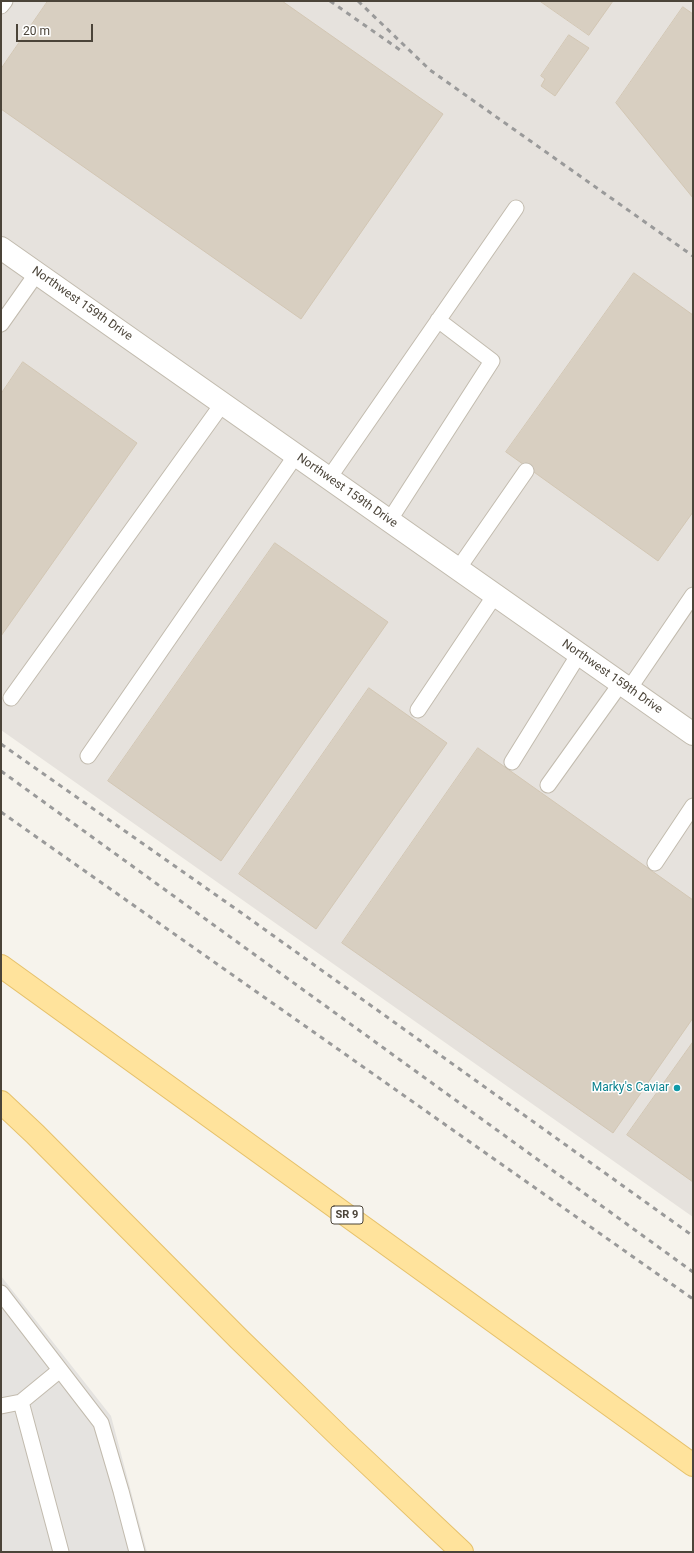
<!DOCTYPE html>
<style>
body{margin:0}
#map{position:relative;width:694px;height:1553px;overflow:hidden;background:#f6f3ec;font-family:Roboto,sans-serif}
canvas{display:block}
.frame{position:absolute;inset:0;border:2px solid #4b4439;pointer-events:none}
.scale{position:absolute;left:16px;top:24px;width:77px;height:18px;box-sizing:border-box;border:2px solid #4b4439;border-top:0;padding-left:5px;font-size:12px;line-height:14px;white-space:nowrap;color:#4b4439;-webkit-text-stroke:3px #fff;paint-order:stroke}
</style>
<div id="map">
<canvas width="694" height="1553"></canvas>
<div class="frame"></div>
<div class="scale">20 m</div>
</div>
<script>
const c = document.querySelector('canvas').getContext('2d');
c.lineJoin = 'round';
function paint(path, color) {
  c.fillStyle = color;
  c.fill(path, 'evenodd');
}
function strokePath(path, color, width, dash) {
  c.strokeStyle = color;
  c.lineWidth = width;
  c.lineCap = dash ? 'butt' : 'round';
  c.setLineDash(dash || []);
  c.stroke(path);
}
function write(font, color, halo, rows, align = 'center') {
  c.font = font + ' Roboto,sans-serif';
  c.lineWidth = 3;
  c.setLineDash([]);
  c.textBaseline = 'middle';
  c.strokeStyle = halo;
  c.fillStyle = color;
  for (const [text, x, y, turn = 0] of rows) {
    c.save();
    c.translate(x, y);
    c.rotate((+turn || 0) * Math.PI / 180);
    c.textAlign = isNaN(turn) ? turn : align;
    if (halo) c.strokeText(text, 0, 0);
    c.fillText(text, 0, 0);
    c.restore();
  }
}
const industrial = new Path2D(`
 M1 1H693V1217L1 730Z`);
const parking = new Path2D(`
 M1 1276 111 1416 147 1552H1Z`);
const building = new Path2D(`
 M48 1H282L443 114 301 319 1 109V69Z
 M540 1H613L589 35Z
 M683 7 693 14V198L616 103Z
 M569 35 589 48 555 96 541 86 545 79 541 76Z
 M634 273 693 315V512L658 561 506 452Z
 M23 362 137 443 1 636V394Z
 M275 543 388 622 221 861 108 781Z
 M369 688 447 743 316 929 239 874Z
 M478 748 693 900V1018L613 1133 342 943Z
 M693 1042V1182L627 1135Z`);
const service = new Path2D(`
 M1 6 5 1
 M1 324 37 273
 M329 478 516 208
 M389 521 492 361 438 320
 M458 569 526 471
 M629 689 693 595
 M11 698 223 403
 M418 710 495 595
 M88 756 296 455
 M512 762 579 654
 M548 785 621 683
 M655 863 693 806
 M1 1293 101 1423 121 1491 137 1552
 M21 1402 61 1552
 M1 1406 21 1402 60 1370`);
const minor = new Path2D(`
 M1 248 693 734`);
const primary = new Path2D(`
 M1 966 693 1465
 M1 1102 35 1134 239 1339 341 1438 462 1552`);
const rail = new Path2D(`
 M330 1 403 52
 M358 1 430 70 693 256
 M1 744 243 914 693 1236
 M1 771 693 1272
 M1 812 693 1299`);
const markers = [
 [677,1088,4,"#0f9aa8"]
];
const shields = [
 [347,1215,32]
];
const shieldNames = [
 ["SR 9",347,1215]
];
const streetNames = [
 ["Northwest 159th Drive",82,304,35],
 ["Northwest 159th Drive",347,491,35],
 ["Northwest 159th Drive",612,677,35]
];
const cultureNames = [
 ["Marky's Caviar",669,1088]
];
paint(industrial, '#e6e2dd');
paint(parking, '#e5e3e0');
paint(building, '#d8cfc1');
strokePath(building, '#d3c7b4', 1);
strokePath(service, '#c2bbae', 17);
strokePath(minor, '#c2bbae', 24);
strokePath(primary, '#e6c16a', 24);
strokePath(service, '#fff', 15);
strokePath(minor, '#fff', 22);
strokePath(primary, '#ffe39c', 22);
strokePath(rail, '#9a9a9a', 3, [5, 5]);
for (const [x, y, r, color] of markers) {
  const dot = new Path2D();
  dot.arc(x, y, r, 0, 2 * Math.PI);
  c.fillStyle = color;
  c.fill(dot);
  strokePath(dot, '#fff', 1.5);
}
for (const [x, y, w] of shields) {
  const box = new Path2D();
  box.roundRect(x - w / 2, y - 9, w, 18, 3);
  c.fillStyle = '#fff';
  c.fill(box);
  strokePath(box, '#4b4439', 1);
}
write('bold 11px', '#4b4439', null, shieldNames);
write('12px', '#4b4439', '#fff', streetNames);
write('12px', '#0d838f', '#fff', cultureNames, 'right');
</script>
